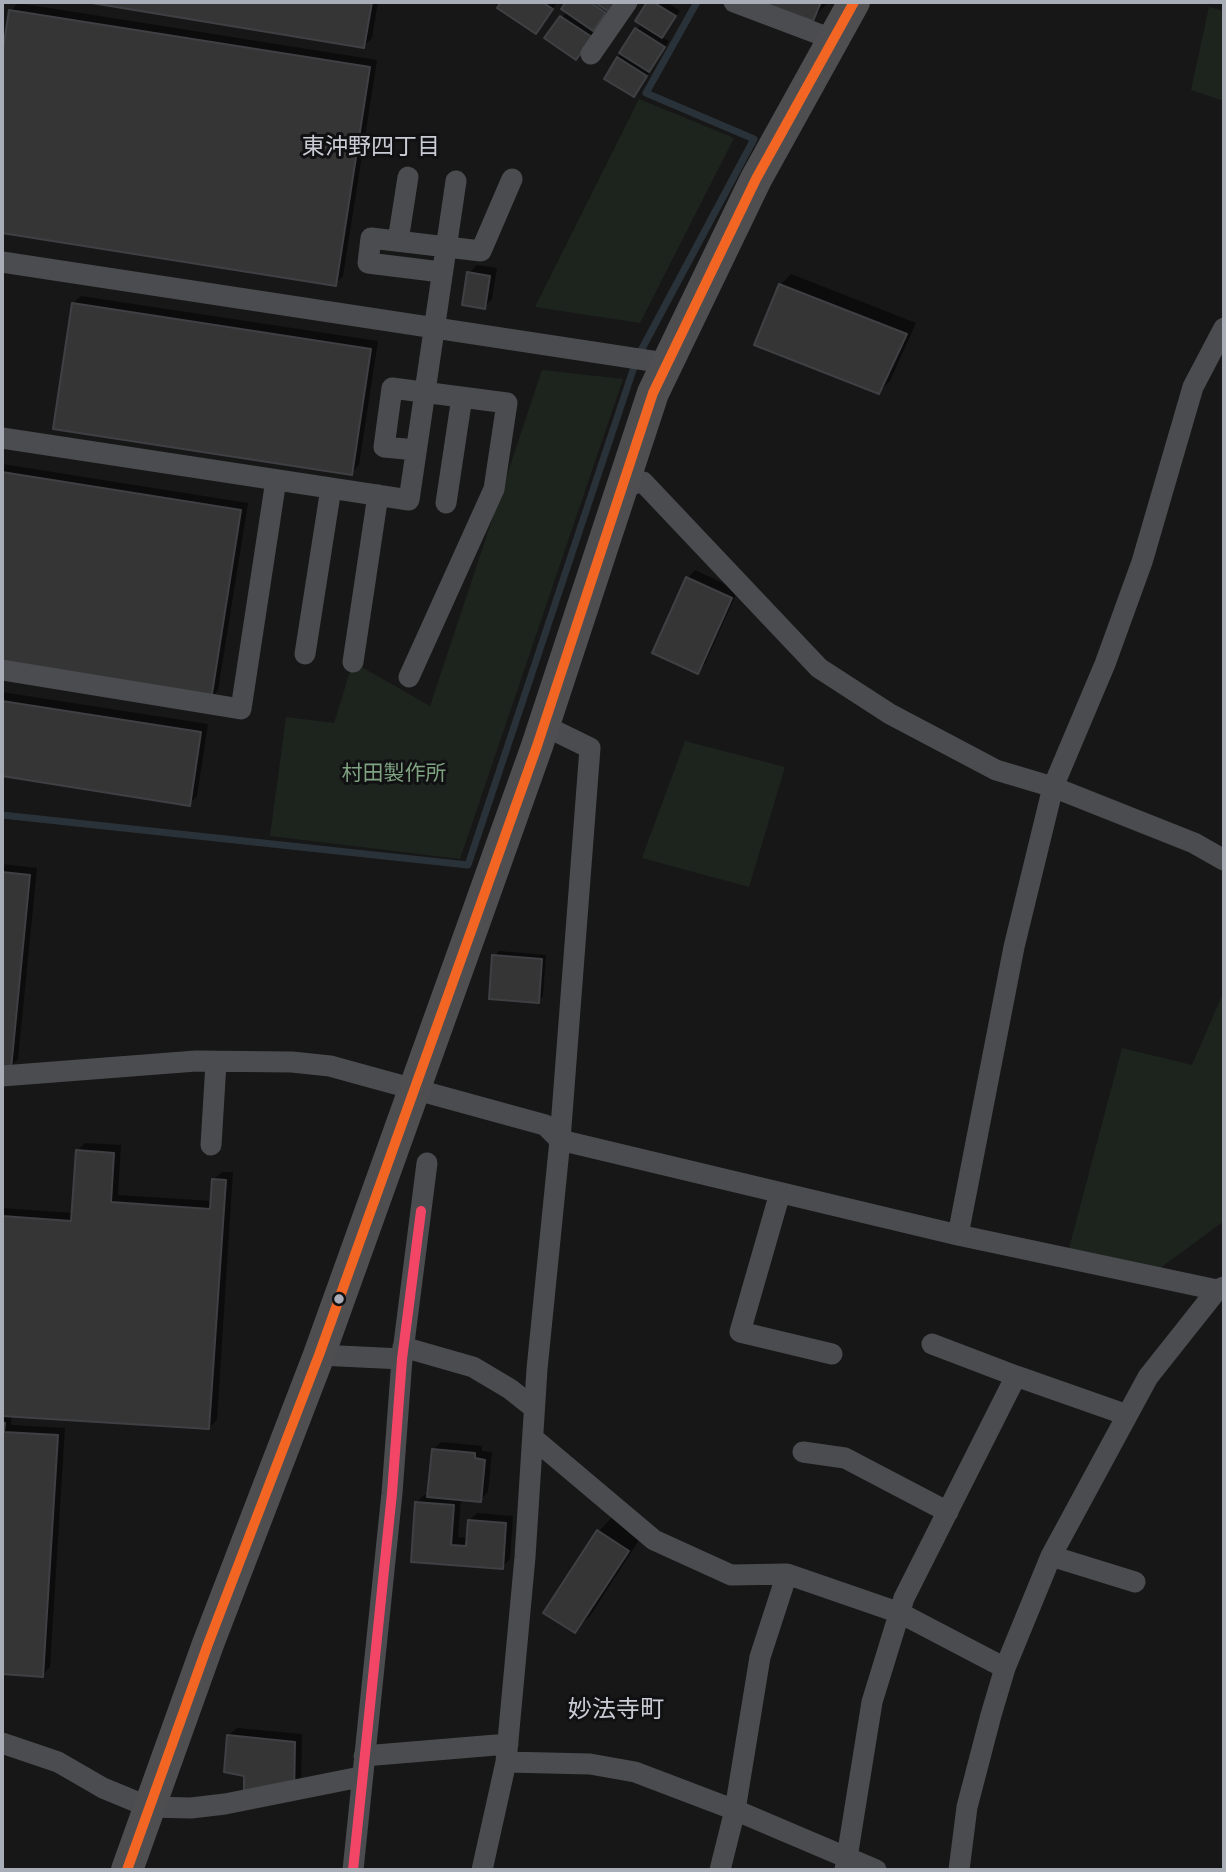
<!DOCTYPE html>
<meta charset="utf-8">
<style>
body{margin:0}
#map{position:relative;width:1226px;height:1872px;overflow:hidden;background:#171717;font-family:"PT Sans",sans-serif}
canvas{display:block}
.frame{position:absolute;inset:0;border:4px solid #a8adb8;pointer-events:none}
</style>
<div id="map">
<canvas width="1226" height="1872"></canvas>
<div class="frame"></div>
</div>
<script>
const c = document.querySelector('canvas').getContext('2d');
c.lineJoin = 'round';
function paint(path, color) {
  c.fillStyle = color;
  c.fill(path, 'evenodd');
}
function strokePath(path, color, width, dash) {
  c.strokeStyle = color;
  c.lineWidth = width;
  c.lineCap = dash ? 'butt' : 'round';
  c.setLineDash(dash || []);
  c.stroke(path);
}
function write(font, color, halo, rows, align = 'center') {
  c.font = font + ' "PT Sans","Noto Sans JP",sans-serif';
  c.lineWidth = 6;
  c.setLineDash([]);
  c.textBaseline = 'middle';
  c.strokeStyle = halo;
  c.fillStyle = color;
  for (const [text, x, y, turn = 0] of rows) {
    c.save();
    c.translate(x, y);
    c.rotate((+turn || 0) * Math.PI / 180);
    c.textAlign = isNaN(turn) ? turn : align;
    if (halo) c.strokeText(text, 0, 0);
    c.fillText(text, 0, 0);
    c.restore();
  }
}
const green = new Path2D(`
 M1209 7 1224 11V101L1191 90Z
 M639 99 734 138 640 323 535 307Z
 M542 370 623 379 460 859 270 836 286 717 334 723 353 662 430 706Z
 M685 741 785 767 749 887 642 858Z
 M1224 991V1221L1155 1272 1068 1252 1122 1048 1192 1065Z`);
const shadow = new Path2D(`
 M97 2H378L372 38 364 46Z
 M503 2H554L556 4 540 27 499 7Z
 M569 2H616L592 30 595 32 581 53 547 38 567 11 564 9Z
 M649 2H666L680 11 662 37 669 41 634 95 618 58 642 23 637 20Z
 M767 2H829L812 19Z
 M18 3 377 60 343 276 335 284 2 231V67L11 11Z
 M477 265 497 268 492 299 484 307 469 273Z
 M791 274 916 323 890 381 879 392 780 285Z
 M81 296 378 341 359 465 351 473 73 303Z
 M2 464 248 503 218 690 211 698 2 665Z
 M695 570 738 590 705 664 697 672 688 578Z
 M2 692 208 724 197 796 189 804 2 775Z
 M2 864 37 868 18 1059 10 1067 2 1066Z
 M499 951 546 955 543 996 538 1001 494 956Z
 M85 1143 121 1145 118 1195 212 1201 214 1179 222 1172H233L217 1420 209 1428 12 1415 11 1425 65 1428 50 1667 42 1675 2 1672V1208L73 1213 77 1151Z
 M441 1442 482 1446V1451L492 1452 488 1492 480 1500 461 1498 458 1537 468 1538 469 1521 477 1513 513 1516 510 1559 502 1567 412 1560 416 1503 424 1495H429L433 1450Z
 M614 1515 643 1534 590 1616 574 1631 545 1612 599 1531Z
 M237 1728 302 1734 301 1787 246 1774 229 1735Z`);
const stream = new Path2D(`
 M2 815 468 865 637 358 754 139 646 93 697 2`);
const building = new Path2D(`
 M86 2H372L364 48Z
 M501 2H542L553 9 536 34 497 8Z
 M566 2H590L606 13 593 31 561 9Z
 M594 2H616L609 12Z
 M647 2H653L676 16 662 38 635 21Z
 M762 2H821L813 21Z
 M9 10 370 67 336 286 2 233V56Z
 M560 16 592 37 576 60 544 38Z
 M635 28 665 47 649 72 619 53Z
 M617 57 647 76 634 97 604 79Z
 M467 272 490 276 485 309 462 305Z
 M779 284 907 334 879 394 754 345Z
 M72 303 371 349 352 475 53 429Z
 M2 472 241 510 211 700 2 667Z
 M686 577 732 598 698 674 652 653Z
 M2 701 201 732 190 806 2 776Z
 M2 872 30 875 11 1069 2 1068Z
 M492 955 542 959 539 1003 489 999Z
 M76 1150 114 1153 111 1202 210 1209 212 1179 226 1180 209 1429 2 1416V1216L71 1221Z
 M2 1422 5 1423 4 1432 58 1435 43 1677 2 1674Z
 M432 1449 475 1453V1458L485 1460 481 1502 427 1497Z
 M415 1502 454 1505 451 1545 466 1546 468 1520 506 1523 503 1569 411 1562Z
 M597 1530 629 1551 575 1633 543 1613Z
 M227 1735 295 1742 294 1797 244 1796V1776L224 1772Z`);
const minor = new Path2D(`
 M734 2 832 39
 M591 54 627 2
 M398 241 408 177
 M2 262 665 363
 M441 272 368 263 371 238 481 251 512 179
 M2 438 409 500 456 181
 M624 486 643 482 819 668 890 714 996 770 1053 787 1194 843 1224 860
 M446 503 462 397
 M305 654 331 488
 M353 662 378 495
 M2 670 241 709 276 480
 M409 677 494 489 507 403 392 388 384 447 416 450
 M2 1076 196 1061 292 1062 330 1066 545 1125 560 1140 958 1235 1217 1290 1224 1287
 M211 1145 216 1063
 M780 1193 740 1332 832 1354
 M958 1235 1014 947 1053 787 1105 664 1142 562 1193 387 1224 328
 M932 1344 1016 1376
 M403 1347 473 1367 510 1389 534 1408
 M319 1355 402 1359
 M533 1438 654 1540 731 1575 787 1574 900 1613 1005 1668
 M803 1452 845 1458 948 1512
 M1051 1556 1135 1582
 M2 1743 58 1762 103 1788 149 1807 191 1808 225 1804 360 1777
 M364 1756 508 1744
 M506 1762 590 1764 635 1772 735 1810 876 1870
 M353 1870 392 1493 402 1359 427 1163
 M482 1870 506 1762 525 1557 537 1369 560 1140 590 748 543 725
 M720 1870 735 1810 760 1657 787 1574
 M845 1870 872 1702 904 1598 1016 1376 1127 1415
 M959 1870 967 1807 991 1715 1005 1668 1051 1556 1148 1377 1217 1290`);
const highway = new Path2D(`
 M127 1870 208 1644 319 1355 474 923 537 746 653 393 756 179 854 2`);
const bus1 = new Path2D(`
 M127 1870 208 1644 319 1355 474 923 537 746 653 393 756 179 854 2`);
const bus2 = new Path2D(`
 M353 1870 392 1493 402 1359 421 1211`);
const markers = [
 [339,1299,6,"#a8adb8"]
];
const parkNames = [
 ["村田製作所",394,774]
];
const neighbourhoodNames = [
 ["東沖野四丁目",371,147]
];
const quarterNames = [
 ["妙法寺町",616,1710]
];
paint(green, '#1d241e');
paint(shadow, '#0007');
strokePath(stream, '#2a3239', 7);
paint(building, '#353536');
strokePath(building, '#3f4043', 2);
strokePath(minor, '#4b4c50', 21);
strokePath(highway, '#4e4e51', 32);
strokePath(bus1, '#f26522', 10);
strokePath(bus2, '#f34667', 10);
for (const [x, y, r, color] of markers) {
  const dot = new Path2D();
  dot.arc(x, y, r, 0, 2 * Math.PI);
  c.fillStyle = color;
  c.fill(dot);
  strokePath(dot, '#111113', 2.5);
}
write('21px', '#7fa381', '#111113', parkNames);
write('23px', '#c9ccd4', '#111113', neighbourhoodNames);
write('24px', '#c9ccd4', '#111113', quarterNames);
</script>
